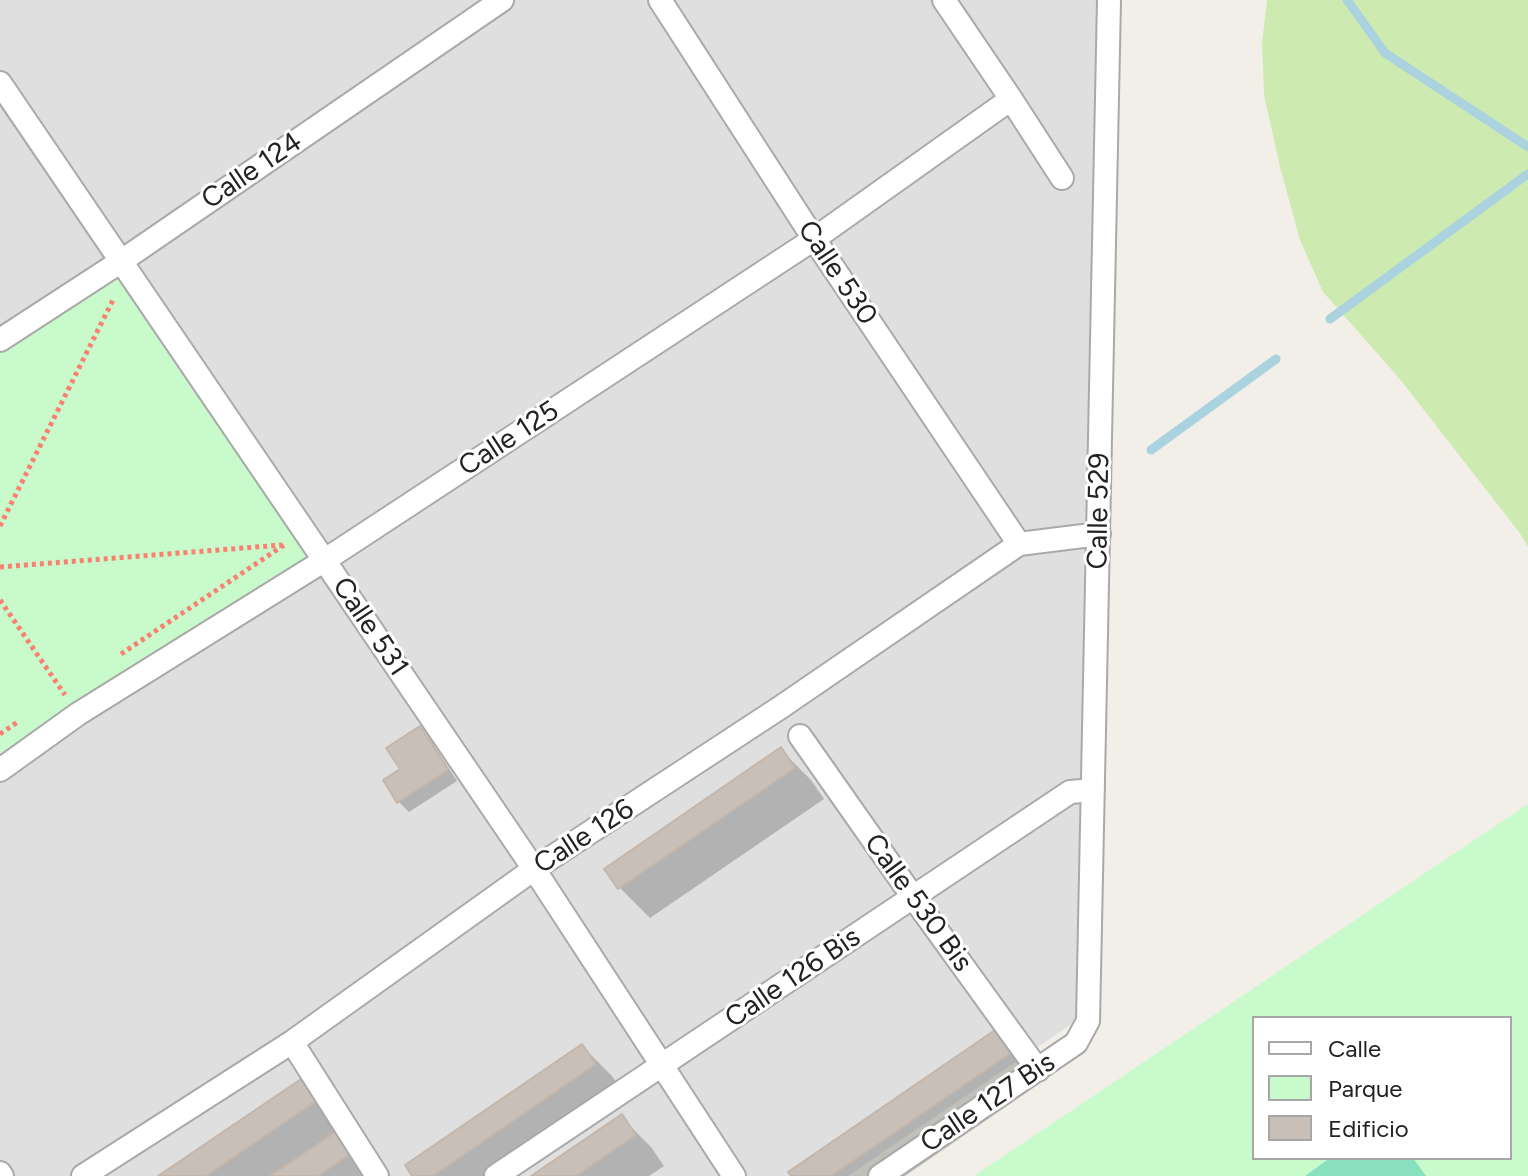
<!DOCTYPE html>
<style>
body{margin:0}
#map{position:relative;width:1528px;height:1176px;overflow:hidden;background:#f2efe9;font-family:Figtree,sans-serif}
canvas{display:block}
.legend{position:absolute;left:1252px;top:1016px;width:260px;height:144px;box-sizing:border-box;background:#fff;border:2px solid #a7a7a7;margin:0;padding:10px 14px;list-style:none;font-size:24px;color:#222}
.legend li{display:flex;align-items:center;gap:16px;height:40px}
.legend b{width:40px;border:2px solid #a7a7a7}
</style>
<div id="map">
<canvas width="1528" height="1176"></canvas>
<ul class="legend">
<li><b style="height:10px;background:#fff"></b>Calle</li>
<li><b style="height:22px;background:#c8facc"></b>Parque</li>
<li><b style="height:22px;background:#c7bfb8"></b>Edificio</li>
</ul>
</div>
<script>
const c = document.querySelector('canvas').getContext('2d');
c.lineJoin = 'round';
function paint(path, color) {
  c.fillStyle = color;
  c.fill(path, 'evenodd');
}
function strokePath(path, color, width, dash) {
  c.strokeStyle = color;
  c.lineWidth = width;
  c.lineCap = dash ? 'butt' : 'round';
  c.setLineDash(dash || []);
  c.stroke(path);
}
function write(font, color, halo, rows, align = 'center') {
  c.font = font + ' Figtree,sans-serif';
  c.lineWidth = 6;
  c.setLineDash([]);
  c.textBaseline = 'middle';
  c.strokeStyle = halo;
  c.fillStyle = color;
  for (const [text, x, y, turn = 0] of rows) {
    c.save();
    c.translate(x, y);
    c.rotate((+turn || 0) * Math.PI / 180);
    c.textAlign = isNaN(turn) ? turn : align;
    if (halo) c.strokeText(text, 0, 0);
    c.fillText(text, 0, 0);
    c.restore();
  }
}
const residential = new Path2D(`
 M0 0H1100L1079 1019 848 1176H0Z`);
const grass = new Path2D(`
 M1267 0H1528V547L1519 532 1399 378 1323 292 1300 240 1280 167 1264 95 1262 43Z`);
const park = new Path2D(`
 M116 272 318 558 0 754V351Z
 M1528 804V1176H974ZM1254 1018H1510V1158H1254Z`);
const pitch = new Path2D(`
 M1330 1158H1413L1426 1176H1305Z`);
const shadow = new Path2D(`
 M419 728 430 739 457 781 409 812 399 802 403 770Z
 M781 750 811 780 824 799 650 918 620 888 607 869Z
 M995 1033 1025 1063 1039 1084 905 1176H793Z
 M582 1046 612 1076 625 1095 506 1176H415Z
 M300 1082 330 1112 376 1176H162Z
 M621 1117 651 1147 664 1166 649 1176H535Z`);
const stream = new Path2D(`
 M1347 0 1385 53 1528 147
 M1330 319 1528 174
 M1151 450 1276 359`);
const building = new Path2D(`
 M420 726 448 770 397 803 383 780 400 769 386 748Z
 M781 747 795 768 618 889 604 869Z
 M995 1030 1011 1053 831 1176H791L788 1172Z
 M582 1044 596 1064 433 1176H412L405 1165Z
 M301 1079 316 1101 206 1176H158Z
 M622 1114 636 1135 576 1176H531Z
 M337 1131 352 1153 318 1176H270Z`);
const path = new Path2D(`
 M0 526 114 298
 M0 567 282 545
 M0 600 65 695
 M121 654 284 545 283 543
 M0 734 19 721`);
const street = new Path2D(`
 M660 0 814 239 1019 544
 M944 0 1011 99 1062 178
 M0 83 534 869 734 1176
 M0 340 120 262 502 0
 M800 736 913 897 1038 1070
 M0 770 78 714 325 560 814 239 1011 99
 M292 1042 377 1176
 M0 1173 2 1176
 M83 1176 292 1042 534 869 781 707 1019 544 1099 534
 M496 1176 1070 792 1093 790
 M880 1176 1076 1043 1088 1021 1109 0`);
const streetNames = [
 ["Calle 124",252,171,-34],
 ["Calle 530",837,273,56],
 ["Calle 125",509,439,-33],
 ["Calle 529",1099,511,-89],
 ["Calle 531",370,627,56],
 ["Calle 126",584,837,-33],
 ["Calle 530 Bis",918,903,54],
 ["Calle 126 Bis",793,978,-34],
 ["Calle 127 Bis",988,1103,-34]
];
paint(residential, '#e0dfdf');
paint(grass, '#cdebb0');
paint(park, '#c8facc');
paint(pitch, '#88e0be');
paint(shadow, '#0003');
strokePath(stream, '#aad3df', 9);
paint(building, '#c7bfb8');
strokePath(building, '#c4b6ab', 2);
strokePath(street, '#a9a9a9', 26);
strokePath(path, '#fa8072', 5, [4, 4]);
strokePath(street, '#fff', 22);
write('28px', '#222', '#fff', streetNames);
</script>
